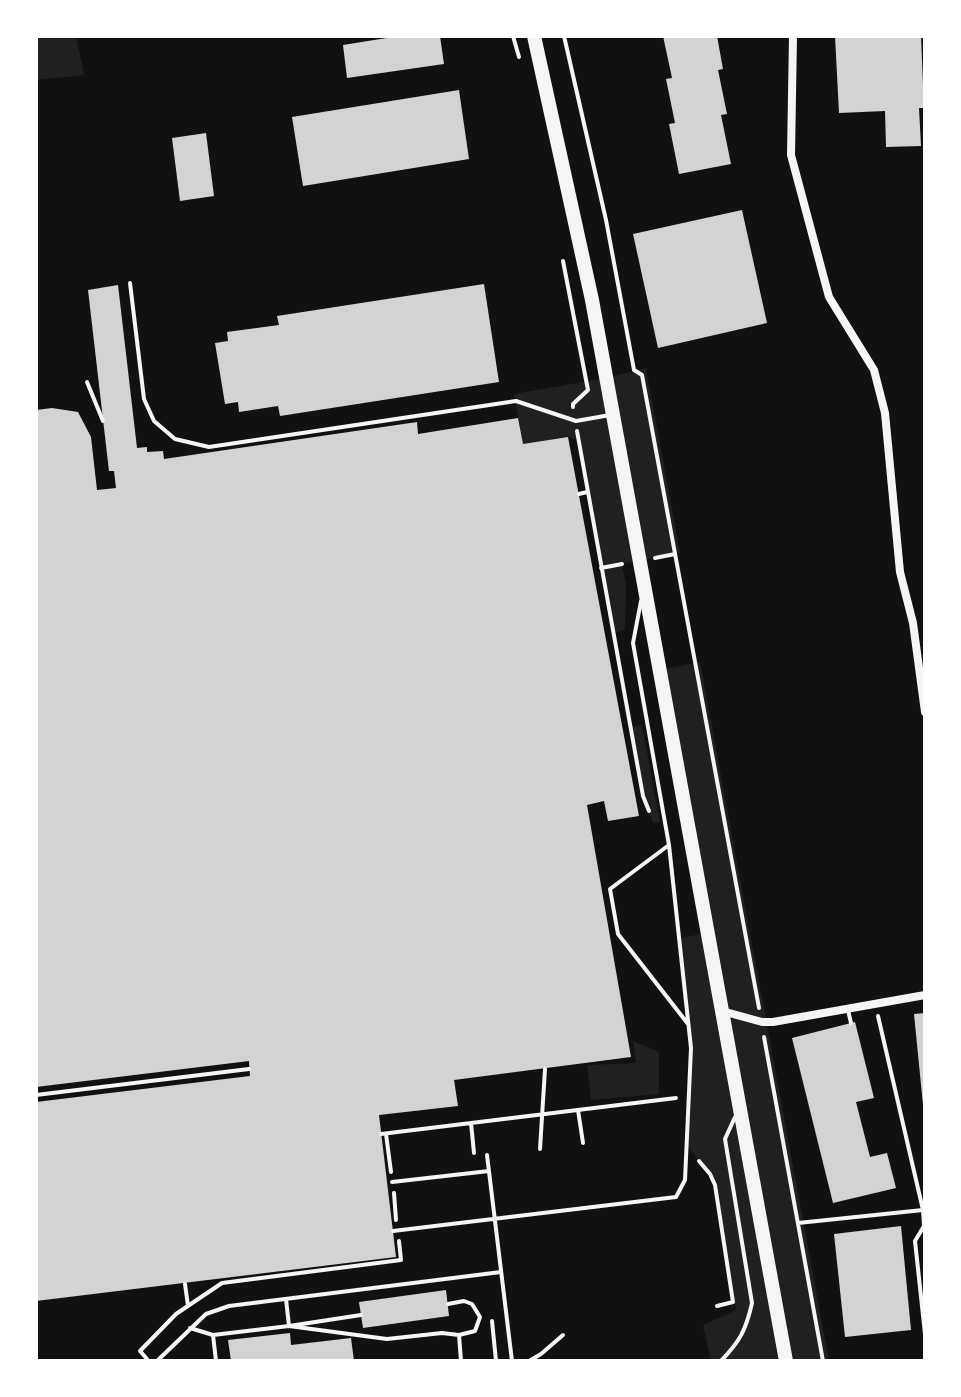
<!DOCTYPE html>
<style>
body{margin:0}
#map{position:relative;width:961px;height:1397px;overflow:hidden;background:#111;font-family:Poppins,sans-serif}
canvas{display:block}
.frame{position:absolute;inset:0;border:38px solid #fff;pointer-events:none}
</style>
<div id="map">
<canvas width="961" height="1397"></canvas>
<div class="frame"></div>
</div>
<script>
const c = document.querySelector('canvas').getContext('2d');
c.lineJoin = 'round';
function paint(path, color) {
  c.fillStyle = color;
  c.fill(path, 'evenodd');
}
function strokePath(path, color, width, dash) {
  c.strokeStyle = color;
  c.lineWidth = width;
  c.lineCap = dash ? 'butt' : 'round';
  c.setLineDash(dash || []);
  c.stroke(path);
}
const green = new Path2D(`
 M36 36H76L84 75 36 80Z
 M646 368 680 553 622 564 626 585 625 630 613 633 578 440 568 437 523 444 514 394 606 378Z
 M700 662 829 1361H711L703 1325 736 1310 715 1185 710 1174 688 1147 691 1048 679 938 707 933 659 670Z
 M642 725 660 822 653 823 643 796 631 727Z
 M633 1041 659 1052V1094L591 1100 587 1065 636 1063Z`);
const building = new Path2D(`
 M399 36H440L444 64 347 78 343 45Z
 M663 36H717L723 69 718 70 727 114 721 115 731 164 679 174 669 124 675 123 666 79 672 78Z
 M835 36H921L924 108H919L921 146 886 147 885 111 839 113Z
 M459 90 469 159 303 186 292 117Z
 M206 133 214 196 180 201 172 138Z
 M742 210 767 323 658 348 633 234Z
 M484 284 499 382 280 416 278 406 239 412 238 402 225 404 215 343 228 341 227 332 279 325 277 316Z
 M118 285 137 448 147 447V452L163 451 164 459 417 422 418 434 518 418 523 444 568 437 639 816 608 821 604 801 587 805 631 1057 454 1080 458 1106 379 1115 396 1257 36 1301V1102L250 1076 249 1061 36 1087V410L52 408 78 412 91 437 97 490 116 488 114 471H109L88 290Z
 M925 1013V1105H923L914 1014Z
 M855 1022 874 1098 856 1102 870 1157 887 1153 896 1188 833 1203 792 1038Z
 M901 1226 911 1330 845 1337 834 1234Z
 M446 1290 449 1316 363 1328 359 1302Z
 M290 1333 291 1345 351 1338 354 1361H231L228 1340Z`);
const path = new Path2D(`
 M513 36 519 57
 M564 36 606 220 634 370 642 375 759 1008
 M563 261 588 390 573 404V407
 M87 382 103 421
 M577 431 643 796 649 811
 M579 494 587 492
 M655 558 675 554
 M601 568 622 564
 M764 1037 823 1361
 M36 1095 249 1069
 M578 1110 583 1143
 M471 1123 474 1153
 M381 1134 676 1098
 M386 1134 391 1172
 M540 1149 545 1069
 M699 1161 710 1174 715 1185 733 1302 717 1306
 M394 1193 396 1220
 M923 1210 924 1226 915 1241 925 1334
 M798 1223 923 1210 878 1016
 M185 1284 188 1306
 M492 1321 496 1361
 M147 1359 140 1351 176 1314 222 1283 401 1260 399 1241
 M529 1361 541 1354 563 1335`);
const service = new Path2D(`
 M130 283 144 399 154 421 175 439 209 447 516 401 576 421 610 415
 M669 845 610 889 618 934 688 1024
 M848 1010 851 1023
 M487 1155 512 1361
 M392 1182 489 1171
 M393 1231 676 1197 685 1180 691 1048 669 845 633 643 641 601
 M286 1299 289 1326 361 1315
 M448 1304 464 1301 472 1304 480 1317 475 1331 459 1335
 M190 1328 213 1335 289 1326 387 1339 442 1333 459 1335 461 1361
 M213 1335 216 1361
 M157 1361 206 1314 229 1306 501 1272
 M721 1361C740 1341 746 1330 752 1303L725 1139 735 1117`);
const minor = new Path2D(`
 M793 36 791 155 829 297 874 370 885 413 900 572 913 623 925 712
 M722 1011 762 1022H773L925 995`);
const primary = new Path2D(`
 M534 36 592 300 786 1361`);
paint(green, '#202020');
paint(building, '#d3d3d3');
strokePath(path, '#f5f5f5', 4);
strokePath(service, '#f5f5f5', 4);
strokePath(minor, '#f5f5f5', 8);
strokePath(primary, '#f5f5f5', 14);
</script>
